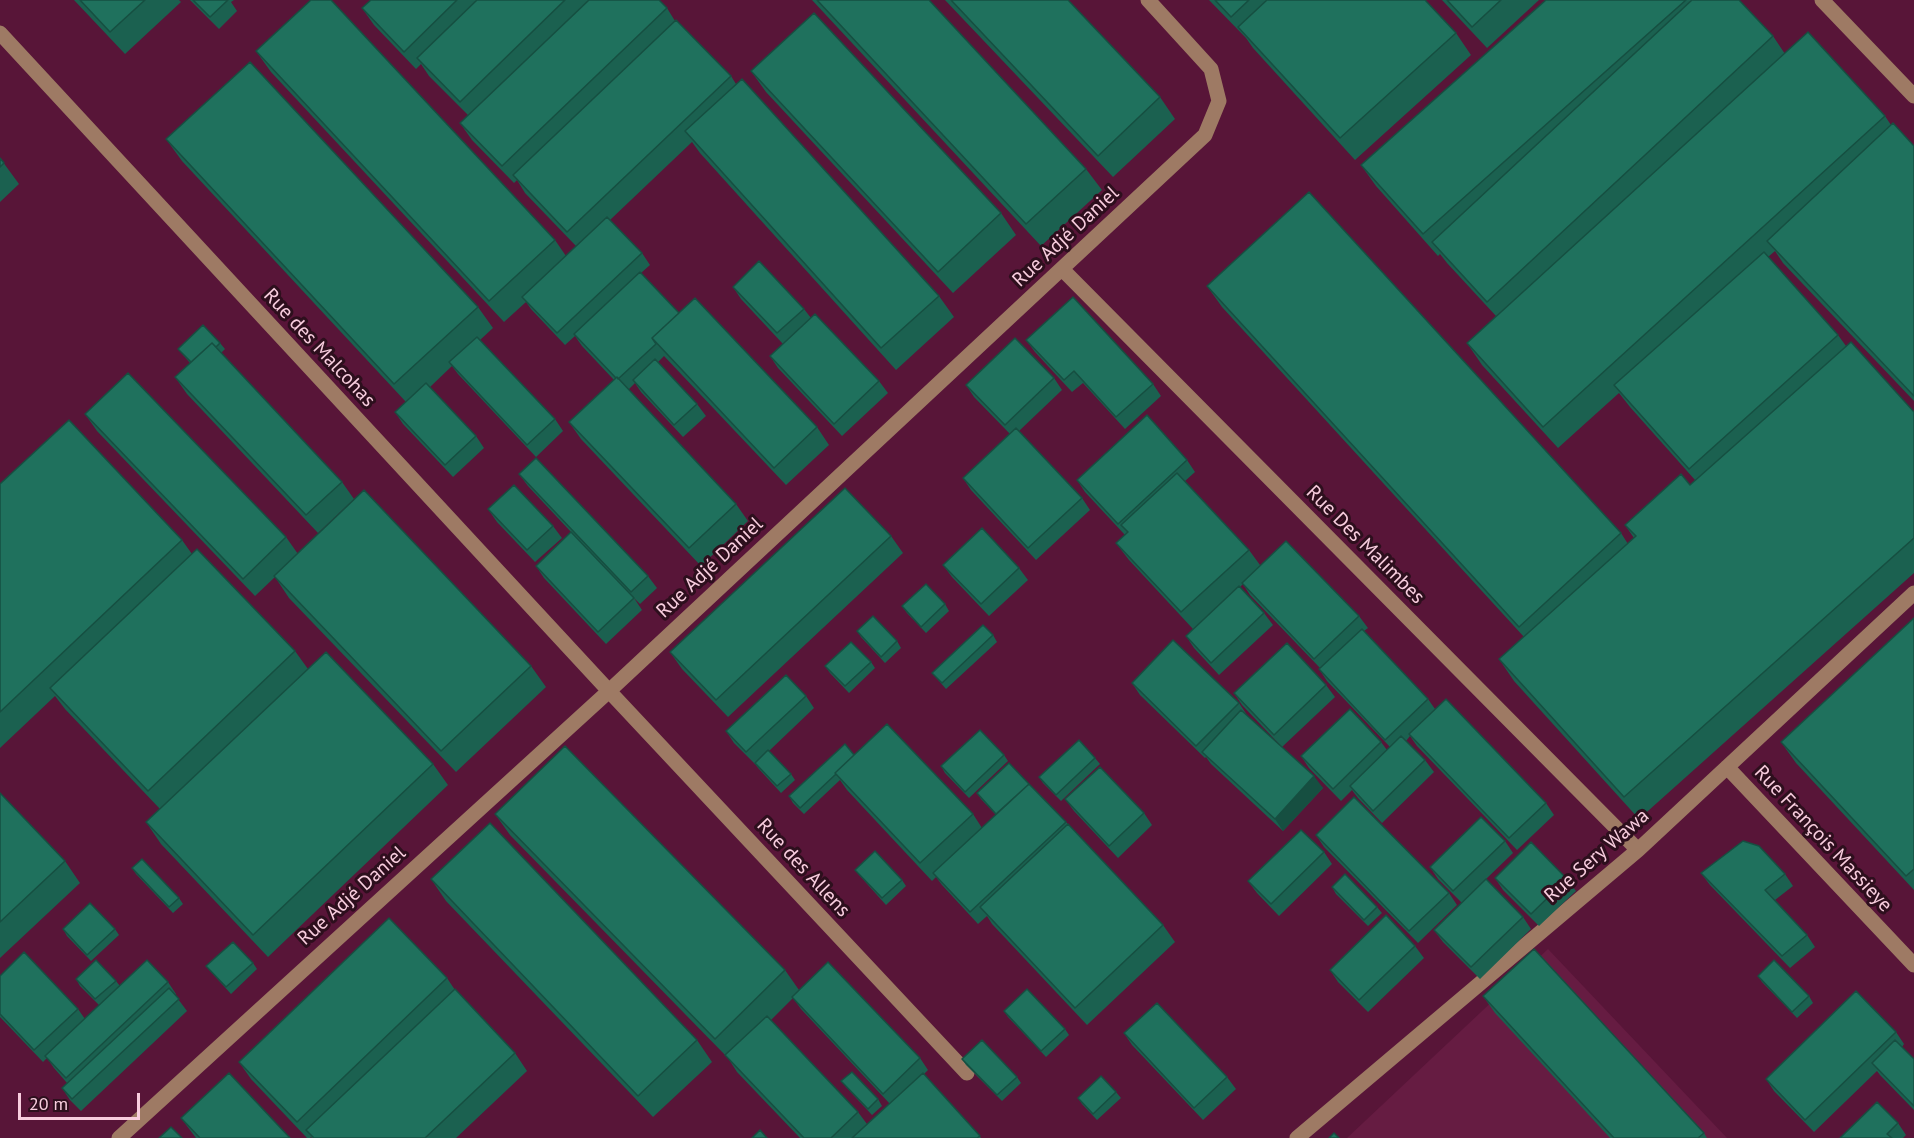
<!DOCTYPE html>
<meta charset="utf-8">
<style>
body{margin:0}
#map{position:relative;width:1914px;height:1138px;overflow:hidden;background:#581538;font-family:"PT Sans",sans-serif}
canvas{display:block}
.scale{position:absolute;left:18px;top:1093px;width:122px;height:27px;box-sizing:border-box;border:3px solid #f8cdde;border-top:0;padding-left:8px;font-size:18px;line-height:21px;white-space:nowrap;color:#f8cdde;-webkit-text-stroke:4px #2d0f1d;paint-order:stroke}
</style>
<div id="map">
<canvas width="1914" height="1138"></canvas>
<div class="scale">20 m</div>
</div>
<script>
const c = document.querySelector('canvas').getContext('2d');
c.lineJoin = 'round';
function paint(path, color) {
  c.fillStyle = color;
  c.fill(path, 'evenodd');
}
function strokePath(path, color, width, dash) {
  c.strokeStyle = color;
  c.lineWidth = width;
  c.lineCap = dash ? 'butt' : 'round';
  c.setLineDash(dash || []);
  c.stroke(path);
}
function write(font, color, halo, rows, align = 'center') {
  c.font = font + ' "PT Sans",sans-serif';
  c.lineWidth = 6;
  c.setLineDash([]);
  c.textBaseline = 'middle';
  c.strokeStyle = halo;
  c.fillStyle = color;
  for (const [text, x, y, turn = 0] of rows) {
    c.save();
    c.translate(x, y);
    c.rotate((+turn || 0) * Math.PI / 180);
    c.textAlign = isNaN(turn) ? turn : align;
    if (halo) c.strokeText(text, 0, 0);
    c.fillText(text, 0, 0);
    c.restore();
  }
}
const built = new Path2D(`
 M1548 949 1727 1138H1347Z`);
const minor = new Path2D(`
 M1822 0 1914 96
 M0 33 609 691 967 1073
 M1062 269 1638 850
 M1727 767 1914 965
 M119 1138 609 691 1205 135 1219 101 1211 69 1148 0
 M1297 1138 1638 850 1914 593`);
const wall = new Path2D(`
 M74 0H179L181 2 125 54Z
 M190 0H234L231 2 237 11 219 29Z
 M371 0H659L667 8 675 21 731 76 736 84 939 296 954 317 896 370 700 153 692 142 610 220 642 253 650 265 641 273 679 313 817 427 829 445 786 485 664 356 658 362 697 404 706 416 683 437 641 392 635 383 628 390 736 504 748 521 701 566 581 439 569 422 614 380 582 346 575 336 565 345 531 309 526 302 504 322 271 72 256 51 555 240 566 256 576 246 525 193 517 180 514 183 472 140 460 123 468 115 429 76 421 64 416 69 374 25 362 8Z
 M812 0H929L1086 169 1102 190 1041 246Z
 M945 0H1068L1160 97 1175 119 1113 177Z
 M1209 0H1425L1456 33 1471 55 1355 160 1253 48 1246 38Z
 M1442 0H1539L1487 48Z
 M1546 0H1739L1773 36 1785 54 1885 116 1891 125 1914 146V401L1783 263 1775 251 1768 257 1838 335 1846 346 1914 412V573L1639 819 1514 681 1499 659 1524 637 1222 307 1207 286 1621 533 1628 544 1634 538 1625 525 1690 485 1695 480 1630 407 1619 393 1558 448 1482 365 1467 343 1496 316 1447 263 1440 254 1438 256 1376 186 1361 165Z
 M751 71 1001 213 1016 235 953 293 766 92Z
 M166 139 478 307 493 328 480 340 555 419 563 431 536 457 458 374 452 366 430 387 476 436 484 448 453 477 403 424 395 412 406 402 182 161Z
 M0 158 19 184 0 202Z
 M733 287 804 309 811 318 879 381 888 393 842 436 778 368 770 356 783 344 741 299Z
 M1026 340 1153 384 1161 396 1125 429 1083 383 1072 392 1035 352Z
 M220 343 225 349 221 353 342 482 354 499 318 533 187 394 175 377 190 363 178 349Z
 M1054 378 1062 390 1019 431 1082 498 1090 510 1036 560 971 490 963 478 1010 434 974 397 966 385Z
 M85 414 286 537 298 554 531 666 546 687 456 772 289 598 275 577 255 596 97 431Z
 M1187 460 1195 472 1185 481 1249 550 1260 565 1359 616 1368 628 1364 631 1428 699 1435 709 1546 803 1554 815 1517 850 1417 746 1410 736 1406 741 1425 760 1434 772 1382 823 1358 798 1352 790 1341 801 1309 768 1301 756 1381 742 1387 750 1390 747 1327 681 1319 669 1320 668 1250 595 1243 584 1240 587 1264 613 1273 625 1219 675 1194 648 1186 636 1193 629 1129 560 1116 543 1125 535 1085 492 1077 480Z
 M519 474 648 576 657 588 640 604 620 584 634 598 642 610 606 644 544 578 536 566 571 532 528 486Z
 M0 484 182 540 192 554 295 651 308 669 433 764 448 785 268 957 161 844 146 822 160 809 65 709 55 696 0 748Z
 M488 509 553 526 562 538 535 562 497 522Z
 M891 536 903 553 728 717 682 669 670 652Z
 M943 565 1019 568 1028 580 989 616 952 577Z
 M945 604 949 611 926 633 907 613 902 606Z
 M1914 618V890L1796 763 1781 742Z
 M857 631 897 641 901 648 885 663 861 637Z
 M993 635 997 642 946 689 932 673Z
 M871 662 875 668 849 693 830 673 825 666Z
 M1132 683 1239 703 1247 715 1323 788 1283 831 1211 764 1206 757 1205 758 1140 695Z
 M1326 685 1335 697 1282 747 1242 705 1234 693Z
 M806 696 814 708 769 751 791 774 795 780 781 793 759 769 755 764 734 743 726 731Z
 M854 755 973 814 982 828 996 815 981 799 977 793 1066 822 1163 925 1175 942 1087 1025 992 924 987 916 978 924 942 885 936 877 932 881 847 790 840 780 804 814 793 803 789 796Z
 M1004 755 1008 761 969 798 945 773 941 766Z
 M1095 758 1100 764 1061 801 1043 783 1039 777Z
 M0 793 65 861 80 883 0 958Z
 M1065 799 1144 813 1152 825 1118 858 1074 811Z
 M495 814 785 970 799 990 920 1058 928 1070 924 1074 981 1138H800L737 1072 728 1058 510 835ZM793 998 801 1009 890 1104 867 1124 858 1112 771 1020Z
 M1316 835 1449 893 1457 905 1418 943 1324 847Z
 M1505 841 1513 853 1486 879 1523 917 1531 929 1480 979 1443 942 1434 930 1462 903 1438 879 1430 867Z
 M1324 852 1332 864 1279 916 1257 893 1248 881Z
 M132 868 179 898 183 904 173 913 136 874Z
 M855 870 902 880 906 886 886 905 860 876Z
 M1701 873 1785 874 1793 886 1775 900 1807 935 1815 947 1790 968 1710 885Z
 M1495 878 1567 879 1576 891 1539 926 1503 890Z
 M431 879 697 1040 712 1062 653 1117 446 901Z
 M1332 887 1377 907 1382 913 1368 926 1336 894Z
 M63 929H115L119 935 91 961 67 936Z
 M1415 946 1424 958 1368 1012 1338 982 1330 970Z
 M253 963 257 969 231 994 211 972 206 966Z
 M0 976 78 1009 85 1019 99 1005 80 986 76 979 116 981 120 986 168 982 176 994 175 995 187 1011 81 1111 70 1100 62 1088 67 1083 54 1068 47 1058 43 1062 0 1017Z
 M1758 976 1809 996 1813 1003 1797 1018 1762 982Z
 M447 978 455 990 515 1053 527 1071 456 1138H312L311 1137 310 1138H307L251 1079 239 1062Z
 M1483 996 1704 1133 1707 1138H1610L1495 1013Z
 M1004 1011 1065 1029 1069 1035 1046 1057 1008 1017Z
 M1896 1032 1904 1044 1902 1047 1914 1059V1110L1880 1075 1877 1071 1814 1132 1774 1091 1766 1079Z
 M1124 1033 1227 1077 1236 1089 1203 1120 1132 1045Z
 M962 1059 1017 1077 1021 1083 1002 1101 966 1065Z
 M842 1081 878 1099 882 1106 872 1115 846 1087Z
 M1116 1092 1121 1098 1097 1120 1082 1104 1078 1098Z
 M181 1118 290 1138H196Z
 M1898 1123 1906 1135 1903 1138H1840Z`);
const shadedWall = new Path2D(`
 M1314 776 1323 788 1283 831 1275 819Z`);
const building = new Path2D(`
 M80 0H145L110 32Z
 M193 0H228L210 17Z
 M311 0H331L555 240 489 301 256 51Z
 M371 0H457L404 52 362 8Z
 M477 0H565L460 102 417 58Z
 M589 0H659L667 8 502 166 460 123Z
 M817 0H929L1086 169 1026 224Z
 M951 0H1068L1160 97 1098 156Z
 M1215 0H1249L1231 17Z
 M1267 0H1425L1456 33 1340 138 1238 27Z
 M1447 0H1501L1472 27Z
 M1546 0H1686L1423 234 1361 165Z
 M1692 0H1739L1773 36 1487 302 1432 242Z
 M814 13 1001 213 938 272 751 71Z
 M676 20 731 76 567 232 513 175Z
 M1808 32 1885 116 1543 427 1467 343Z
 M250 62 478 307 394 384 166 139Z
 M742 79 939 296 881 348 685 131Z
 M1893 123 1914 146V396L1767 241Z
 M0 158 4 163 0 167Z
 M1309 192 1621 533 1519 627 1207 286Z
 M607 217 642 253 557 333 522 297Z
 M1764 252 1838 335 1689 469 1614 385Z
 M759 261 804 309 777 333 733 287Z
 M640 272 679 313 652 338 656 344 618 379 617 377 616 378 574 334Z
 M1073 297 1153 384 1116 417 1074 371 1064 380 1026 340Z
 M695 298 817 427 774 468 652 338Z
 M815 314 879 381 834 424 770 356Z
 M203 325 220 343 216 347 212 343 191 362 178 349Z
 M477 337 555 419 527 445 449 362Z
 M1015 338 1054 378 1005 425 966 385Z
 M1851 342 1914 412V538L1624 797 1499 659 1636 536 1625 525 1681 474 1690 485Z
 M212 343 342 482 306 515 175 377Z
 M655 359 697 404 674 425 633 380Z
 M128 373 286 537 243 579 85 414Z
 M617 377 736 504 689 548 569 422Z
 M426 383 476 436 445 465 395 412Z
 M1147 415 1187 460 1118 524 1077 480Z
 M69 420 182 540 0 712V484Z
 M1016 428 1082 498 1028 548 963 478Z
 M536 458 648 576 631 592 519 474Z
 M1177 473 1249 550 1181 612 1116 543 1128 532 1121 525Z
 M514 485 553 526 527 550 488 509Z
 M845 488 891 536 716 700 670 652Z
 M364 490 531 666 441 751 274 576Z
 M982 528 1019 568 981 604 943 565Z
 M571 532 634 598 598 632 536 566Z
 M1286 541 1359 616 1314 659 1242 583Z
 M197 549 295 651 148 791 50 688Z
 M926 584 945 604 921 627 902 606Z
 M1239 586 1264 613 1211 663 1186 636Z
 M873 616 897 641 881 657 857 631Z
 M1914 618V869L1906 876 1781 742Z
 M983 625 993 635 942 683 932 673Z
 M1362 629 1428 699 1385 740 1319 669Z
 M1173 640 1239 703 1196 746 1132 683Z
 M851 642 871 662 845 686 825 666Z
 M1287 643 1326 685 1274 735 1234 693Z
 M326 652 433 764 253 935 146 822Z
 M786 675 806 696 746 752 726 731Z
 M1446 699 1546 803 1509 838 1409 734Z
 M1350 709 1381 742 1333 789 1301 756Z
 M1241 710 1314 776 1275 819 1202 752Z
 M887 724 973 814 920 863 835 773Z
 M980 730 1004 755 965 792 941 766Z
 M1401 736 1425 760 1373 811 1350 786Z
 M1079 740 1095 758 1056 795 1039 777Z
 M845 744 854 755 835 773 836 774 800 808 789 796Z
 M565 746 785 970 715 1039 495 814Z
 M768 750 791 774 777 786 755 763Z
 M1009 763 1029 784 996 814 977 793Z
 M1100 767 1144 813 1109 846 1065 799Z
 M1029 784 1066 822 970 912 933 873Z
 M0 793 65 861 0 922Z
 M1354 797 1449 893 1409 931 1316 835Z
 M1481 817 1505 841 1453 891 1430 867Z
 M490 823 697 1040 638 1096 431 879Z
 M1068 824 1163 925 1075 1008 980 907Z
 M1301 830 1324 852 1271 904 1248 881Z
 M1743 841 1759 846 1785 874 1765 890 1807 935 1782 956 1701 873Z
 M1531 842 1567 879 1531 914 1495 878Z
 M875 851 902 880 882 898 855 870Z
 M142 859 179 898 169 907 132 868Z
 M1345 874 1377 907 1364 920 1332 887Z
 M1486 879 1523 917 1471 967 1434 930Z
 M90 903 115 929 87 955 63 929Z
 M1386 915 1415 946 1359 1000 1330 970Z
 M389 918 447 978 297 1122 239 1062Z
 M233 942 253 963 226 987 206 966Z
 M1534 949 1704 1133 1698 1138H1614L1483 996Z
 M24 952 78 1009 34 1050 0 1014V976Z
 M96 960 116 981 95 999 76 979Z
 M147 960 168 982 66 1078 45 1056Z
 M1774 960 1809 996 1792 1012 1758 976Z
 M828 962 920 1058 883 1094 792 997Z
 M169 988 179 999 72 1099 62 1088Z
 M455 989 515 1053 425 1138H314L306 1130Z
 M1027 989 1065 1029 1041 1051 1004 1011Z
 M1856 991 1896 1032 1805 1120 1766 1079Z
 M1157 1003 1227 1077 1194 1108 1124 1033Z
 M767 1016 858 1112 831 1138H804L725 1055Z
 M982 1040 1017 1077 997 1095 962 1059Z
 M1895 1040 1914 1059V1106L1872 1063Z
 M852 1072 878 1099 868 1109 841 1081Z
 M229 1073 290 1138H200L181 1118Z
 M923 1073 980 1136 977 1138H852Z
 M1101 1076 1116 1092 1093 1114 1078 1098Z
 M1877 1102 1898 1123 1887 1134 1892 1138H1840Z
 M171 1127 182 1138H159Z
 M760 1130 767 1138H752Z
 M1334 1133 1339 1138H1329Z`);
const streetNames = [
 ["Rue Adjé Daniel",1066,237,-43],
 ["Rue des Malcohas",319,348,47],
 ["Rue Des Malimbes",1365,545,45],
 ["Rue Adjé Daniel",710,568,-43],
 ["Rue François Massieye",1823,839,47],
 ["Rue Sery Wawa",1597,856,-41],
 ["Rue des Allens",803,868,47],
 ["Rue Adjé Daniel",352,896,-42]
];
paint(built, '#661c42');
strokePath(minor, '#9e7a64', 15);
paint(wall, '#1b6150');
paint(shadedWall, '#164f41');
paint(building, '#1f715d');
strokePath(building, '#164f41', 1.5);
write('20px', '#f8cdde', '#2d0f1d', streetNames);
</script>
